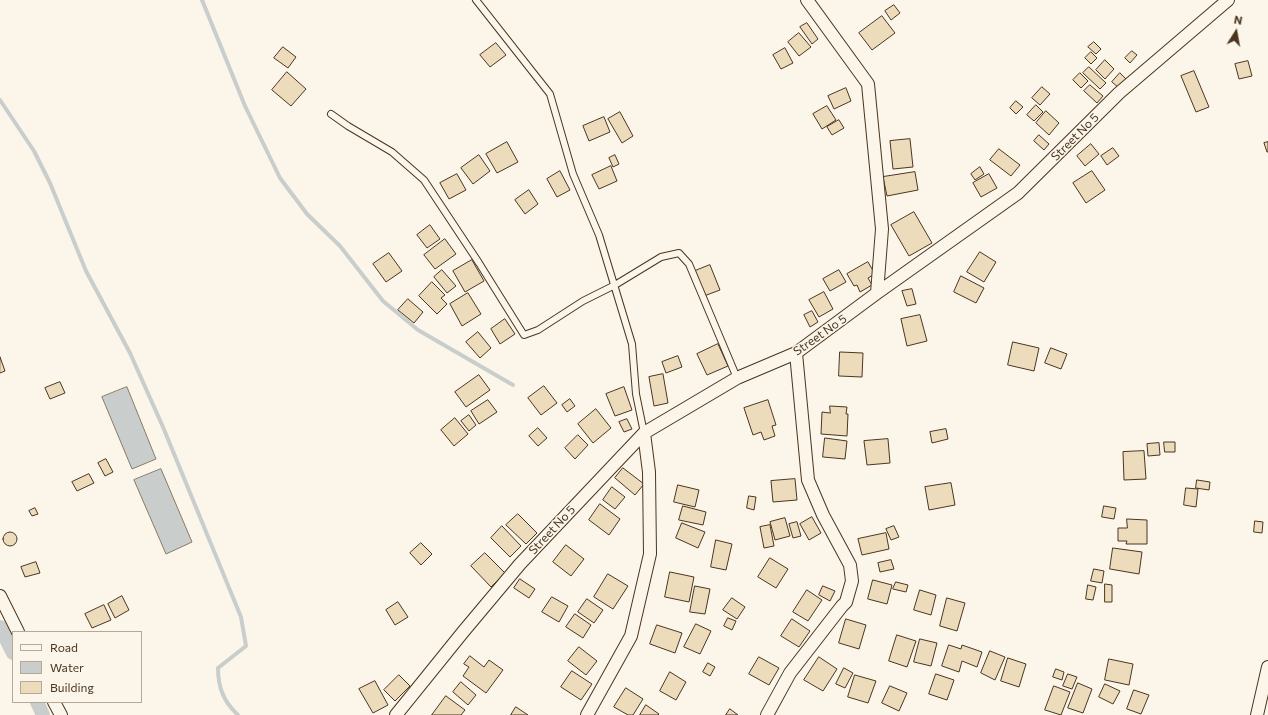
<!DOCTYPE html>
<style>
body{margin:0}
#map{position:relative;width:1268px;height:715px;overflow:hidden;background:#fbf6e9;font-family:Commissioner,sans-serif}
canvas{display:block}
.legend{position:absolute;left:12px;top:631px;width:130px;height:72px;box-sizing:border-box;background:#fbf6e9;border:1px solid #b4a999;margin:0;padding:5px 7px;list-style:none;font-size:12px;color:#4a3520}
.legend li{display:flex;align-items:center;gap:8px;height:20px}
.legend b{width:20px;border:1px solid #b4a999}
.north{position:absolute;left:1216px;top:12px;width:40px;height:40px;-webkit-text-stroke:3px #fbf6e9;paint-order:stroke;rotate:11deg;font-size:11px;font-weight:700;line-height:16px;text-align:center;color:#4a3520}
.north::after{content:'';display:block;margin:auto;width:14px;height:18px;background:#4a3520;clip-path:polygon(50% 0,100% 100%,50% 72%,0 100%)}
</style>
<div id="map">
<canvas width="1268" height="715"></canvas>
<ul class="legend">
<li><b style="height:5px;background:#fbf6e9"></b>Road</li>
<li><b style="height:11px;background:#c9cecd"></b>Water</li>
<li><b style="height:11px;background:#ecdcbc"></b>Building</li>
</ul>
<div class="north">N</div>
</div>
<script>
const c = document.querySelector('canvas').getContext('2d');
c.lineJoin = 'round';
function paint(path, color) {
  c.fillStyle = color;
  c.fill(path, 'evenodd');
}
function strokePath(path, color, width, dash) {
  c.strokeStyle = color;
  c.lineWidth = width;
  c.lineCap = dash ? 'butt' : 'round';
  c.setLineDash(dash || []);
  c.stroke(path);
}
function write(font, color, halo, rows, align = 'center') {
  c.font = font + ' Commissioner,sans-serif';
  c.lineWidth = 3;
  c.setLineDash([]);
  c.textBaseline = 'middle';
  c.strokeStyle = halo;
  c.fillStyle = color;
  for (const [text, x, y, turn = 0] of rows) {
    c.save();
    c.translate(x, y);
    c.rotate((+turn || 0) * Math.PI / 180);
    c.textAlign = isNaN(turn) ? turn : align;
    if (halo) c.strokeText(text, 0, 0);
    c.fillText(text, 0, 0);
    c.restore();
  }
}
const water = new Path2D(`
 M127 387 156 459 132 469 102 397Z
 M161 469 192 542 166 554 134 480Z`);
const stream = new Path2D(`
 M202 0 245 106 280 178 307 214 340 246 383 301 418 330 513 385
 M0 100 34 151 50 183 86 271 130 353 163 427 241 617 246 646 218 668C218 688 224 702 238 715`);
const canal = new Path2D(`
 M0 627 13 653
 M37 702 43 715`);
const building = new Path2D(`
 M894 5 900 13 891 20 885 11Z
 M882 16 895 33 872 50 859 33Z
 M807 23 818 39 812 44 800 27Z
 M799 33 811 47 799 56 788 42Z
 M1094 42 1101 49 1096 54 1088 47Z
 M496 43 506 55 490 67 480 55Z
 M283 47 296 57 288 68 274 58Z
 M785 48 793 63 781 69 773 55Z
 M1132 51 1137 55 1130 63 1125 58Z
 M1091 52 1097 58 1091 64 1085 58Z
 M1105 60 1114 69 1105 79 1096 70Z
 M1248 61 1252 76 1239 79 1235 64Z
 M1089 67 1106 83 1100 89 1083 73Z
 M1194 71 1209 107 1196 112 1181 76Z
 M287 72 306 89 291 106 272 90Z
 M1080 73 1088 81 1081 88 1073 80Z
 M1120 73 1127 80 1119 88 1112 82Z
 M1090 85 1103 96 1097 103 1084 91Z
 M1042 87 1050 94 1040 105 1032 98Z
 M846 88 851 101 834 109 828 96Z
 M1016 101 1023 107 1016 114 1010 108Z
 M1036 105 1043 112 1034 121 1027 115Z
 M827 106 836 120 822 129 813 114Z
 M1046 111 1059 123 1049 135 1036 123Z
 M620 112 633 136 622 143 608 119Z
 M604 117 610 132 589 141 583 126Z
 M839 120 844 128 832 135 827 127Z
 M1039 135 1049 144 1044 150 1034 141Z
 M910 139 913 167 893 169 890 141Z
 M507 142 518 162 497 173 486 154Z
 M1268 142V152H1267L1264 143Z
 M1091 144 1099 154 1085 166 1077 156Z
 M1113 148 1119 156 1107 165 1101 156Z
 M999 149 1020 165 1011 176 990 160Z
 M479 155 490 171 473 184 461 168Z
 M615 155 619 164 613 167 609 158Z
 M611 166 617 181 599 189 592 175Z
 M980 167 984 174 975 180 971 174Z
 M560 171 570 190 557 197 547 179Z
 M1092 171 1105 190 1086 203 1073 183Z
 M915 172 918 190 887 196 883 177Z
 M457 174 466 190 449 199 440 183Z
 M989 174 997 188 981 197 973 183Z
 M529 190 538 204 525 214 515 200Z
 M914 212 932 243 909 256 891 225Z
 M430 225 440 239 427 248 417 235Z
 M445 239 456 254 435 269 424 255Z
 M980 252 996 262 984 282 967 272Z
 M389 253 402 271 386 282 373 264Z
 M472 260 484 281 465 292 453 271Z
 M868 262 875 274 868 278 872 285 860 292 857 285 854 286 847 274Z
 M710 265 720 290 704 296 695 271Z
 M442 270 456 286 447 293 434 277Z
 M839 270 846 282 830 291 823 279Z
 M961 276 984 288 976 303 954 292Z
 M432 282 445 295 441 298 447 304 437 314 419 296Z
 M912 289 916 304 907 306 902 291Z
 M824 292 833 309 819 317 809 300Z
 M468 293 481 314 462 326 450 304Z
 M408 299 423 312 414 323 398 310Z
 M812 311 818 322 810 327 804 315Z
 M920 315 927 341 907 346 901 319Z
 M505 319 515 334 500 344 491 329Z
 M478 332 491 348 480 358 466 342Z
 M1013 342 1039 348 1034 371 1008 365Z
 M718 344 728 366 707 375 697 354Z
 M1051 348 1067 354 1061 369 1045 363Z
 M840 352 863 353 862 377 839 376Z
 M678 356 682 367 666 373 662 362Z
 M0 357 5 371 0 373Z
 M663 374 668 403 654 406 649 377Z
 M479 375 490 390 466 407 455 392Z
 M60 382 65 393 50 399 45 388Z
 M544 386 557 403 541 415 528 398Z
 M624 387 632 410 615 416 606 394Z
 M570 399 575 406 567 412 562 405Z
 M488 400 497 412 479 424 471 411Z
 M768 400 776 425 772 426 775 436 764 440 761 432 753 435 744 408Z
 M830 406 847 407 846 414H848L847 436 821 434 822 412 830 413Z
 M596 409 611 428 593 443 578 424Z
 M469 415 476 425 469 431 461 421Z
 M455 418 468 434 454 446 441 430Z
 M627 419 632 429 624 432 619 422Z
 M538 428 547 438 538 446 529 436Z
 M946 429 948 439 932 443 930 432Z
 M578 435 588 445 575 459 565 448Z
 M825 438 847 441 845 459 823 457Z
 M888 439 890 463 867 465 864 441Z
 M1164 442H1175V452H1165Z
 M1159 443 1160 455 1148 456 1147 444Z
 M1144 451 1146 479 1124 480 1123 452Z
 M106 459 113 472 105 476 98 463Z
 M623 468 644 484 635 495 615 478Z
 M89 474 94 483 77 491 72 482Z
 M795 479 797 500 773 502 771 481Z
 M1197 480 1210 482 1209 490 1196 488Z
 M951 483 955 505 929 510 925 487Z
 M678 485 699 490 695 507 674 502Z
 M612 487 625 497 615 509 603 500Z
 M1186 488 1198 489 1196 507 1184 505Z
 M749 496 756 497 754 510 747 508Z
 M600 504 620 519 609 535 589 520Z
 M683 506 706 512 703 525 679 520Z
 M1104 506 1116 508 1114 519 1102 517Z
 M35 508 38 514 32 516 29 511Z
 M518 514 537 533 526 544 506 525Z
 M812 517 821 533 809 540 800 524Z
 M785 518 790 536 775 540 770 522Z
 M1127 519 1147 520V544H1126L1127 541H1118V528H1127Z
 M1255 521 1263 522 1262 533 1254 532Z
 M797 522 801 536 793 538 789 524Z
 M682 523 705 532 698 548 676 538Z
 M770 525 774 546 764 548 760 527Z
 M502 526 521 546 510 557 491 538Z
 M894 526 899 537 891 540 886 529Z
 M3 539a7 7 0 1 1 14 0a7 7 0 1 1-14 0Z
 M886 533 889 549 862 555 858 539Z
 M716 540 732 544 726 570 711 567Z
 M421 543 432 554 421 565 410 553Z
 M566 545 584 559 571 576 553 562Z
 M1113 548 1142 552 1139 574 1110 569Z
 M485 553 505 573 491 587 471 566Z
 M770 558 788 569 776 588 758 577Z
 M891 560 894 569 880 572 878 563Z
 M36 562 40 573 25 577 21 567Z
 M1094 569 1104 571 1102 583 1091 581Z
 M670 572 694 577 689 602 665 597Z
 M608 574 628 586 613 609 594 597Z
 M520 579 535 589 529 598 514 588Z
 M873 580 892 585 887 604 868 599Z
 M896 582 908 585 906 592 893 589Z
 M1105 584 1112 585V602H1105Z
 M1088 585 1096 587 1093 600 1086 599Z
 M695 586 710 589 705 614 690 612Z
 M823 586 835 591 830 601 819 595Z
 M807 590 822 600 808 621 793 612Z
 M920 590 936 595 931 615 914 610Z
 M122 596 129 610 115 618 108 604Z
 M552 597 568 606 559 622 542 612Z
 M732 598 745 607 737 619 723 610Z
 M947 598 965 603 957 631 940 626Z
 M587 599 603 610 594 623 578 612Z
 M398 602 408 617 395 625 386 610Z
 M104 605 111 620 92 628 85 614Z
 M575 614 591 625 583 638 566 627Z
 M728 618 736 621 732 630 724 626Z
 M792 619 810 631 799 647 781 636Z
 M846 619 866 625 859 649 839 643Z
 M696 624 711 631 700 654 684 647Z
 M657 625 682 633 675 653 650 644Z
 M897 635 916 641 907 667 889 661Z
 M920 639 937 643 931 666 914 662Z
 M949 645 961 649 962 645 982 652 977 667 962 661 959 672 942 666Z
 M579 647 597 661 586 675 568 661Z
 M990 651 1005 657 995 680 981 673Z
 M470 656 484 667 489 660 503 670 486 693 463 676 469 667 464 664Z
 M759 657 779 668 769 685 749 674Z
 M819 657 837 669 823 691 804 680Z
 M1008 658 1026 664 1019 687 1001 681Z
 M1109 659 1133 664 1129 685 1105 680Z
 M708 663 715 667 710 676 703 672Z
 M844 668 853 673 845 688 836 684Z
 M1056 669 1064 672 1062 680 1053 677Z
 M572 671 592 684 581 700 561 687Z
 M670 672 686 682 676 700 660 691Z
 M936 674 954 680 947 700 929 694Z
 M1068 674 1077 677 1072 689 1063 686Z
 M399 675 410 686 395 701 384 690Z
 M855 675 876 681 868 703 848 697Z
 M375 681 388 705 373 713 359 689Z
 M461 682 476 695 468 705 453 692Z
 M1078 683 1092 689 1083 713 1068 708Z
 M1105 684 1120 691 1113 704 1099 697Z
 M890 686 907 693 899 711 882 703Z
 M1054 686 1070 692 1061 715 1045 710Z
 M626 688 643 699 633 715H628L614 707Z
 M1134 690 1149 695 1141 714 1127 709Z
 M446 696 465 710 461 715H432Z
 M646 705 659 714 658 715H640Z
 M516 707 528 715H511Z
 M730 709 738 715H726Z`);
const service = new Path2D(`
 M476 0 550 94 573 174 599 235 632 344 636 394 644 433
 M331 114 348 126 392 152 424 180 479 263 524 335 538 330 583 301 615 285 661 257 679 253 689 264 737 378`);
const minor = new Path2D(`
 M807 0 868 84 882 229 877 293
 M0 596 18 632
 M54 702 61 715
 M396 715 463 632 520 564 644 433 737 378 796 353 877 293 1018 193 1119 93 1228 0
 M587 715 631 636 650 554 649 472 644 433
 M767 715 790 673 842 606 846 602 852 581 850 565 823 515 808 480 796 353
 M1257 715 1268 667`);
const streetNames = [
 ["Street No 5",1075,137,-45],
 ["Street No 5",820,335,-35],
 ["Street No 5",552,530,-47]
];
paint(water, '#c9cecd');
strokePath(water, '#887966', 1);
strokePath(stream, '#c9cecd', 4);
strokePath(canal, '#c9cecd', 14);
paint(building, '#ecdcbc');
strokePath(building, '#4a3520', 1);
strokePath(service, '#4a3520', 8);
strokePath(minor, '#4a3520', 14);
strokePath(service, '#fbf6e9', 6);
strokePath(minor, '#fbf6e9', 12);
write('12px', '#4a3520', '#fbf6e9', streetNames);
</script>
